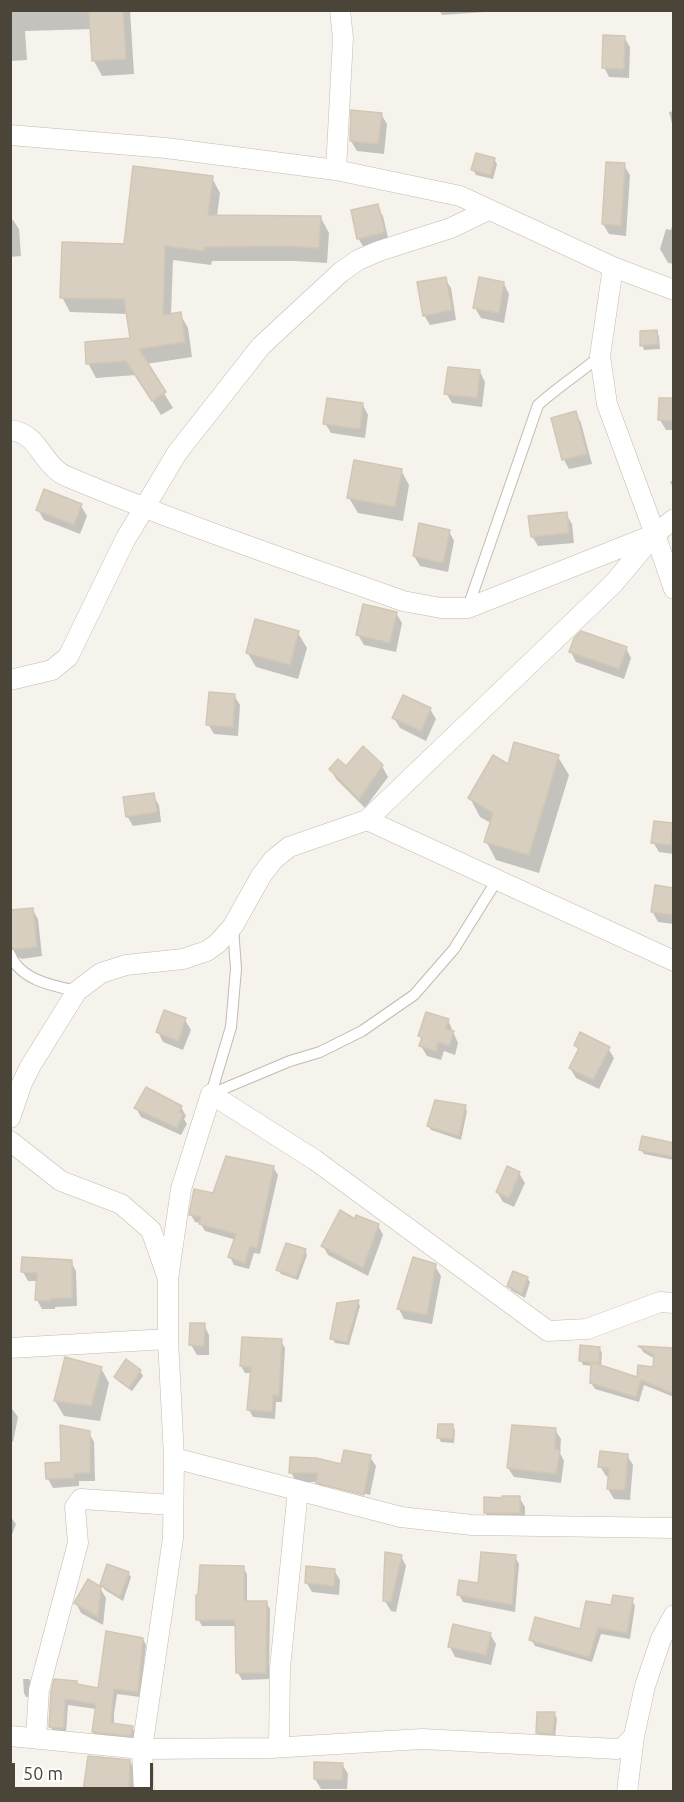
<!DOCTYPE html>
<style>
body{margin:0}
#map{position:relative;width:684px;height:1802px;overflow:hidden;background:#f6f3ec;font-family:Ubuntu,sans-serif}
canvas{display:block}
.frame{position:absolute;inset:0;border:12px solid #4b4439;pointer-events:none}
.scale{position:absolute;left:12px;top:1763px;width:141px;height:27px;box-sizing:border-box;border:3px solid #4b4439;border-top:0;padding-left:8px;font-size:18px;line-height:21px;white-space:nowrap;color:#4b4439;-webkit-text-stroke:4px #fff;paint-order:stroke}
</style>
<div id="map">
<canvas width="684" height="1802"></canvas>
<div class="frame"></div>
<div class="scale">50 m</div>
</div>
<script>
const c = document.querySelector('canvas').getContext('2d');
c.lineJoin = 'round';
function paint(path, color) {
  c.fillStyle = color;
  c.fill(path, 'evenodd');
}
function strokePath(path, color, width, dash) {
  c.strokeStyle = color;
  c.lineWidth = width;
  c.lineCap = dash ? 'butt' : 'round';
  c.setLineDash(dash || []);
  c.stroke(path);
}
const shadow = new Path2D(`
 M10 10H130L134 74 102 76 94 61 92 29 25 31 27 60 10 61Z
 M439 10H485V12L442 15Z
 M624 37 630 47 629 78 609 77 604 67Z
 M674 111V131L669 112Z
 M381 114 387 124 384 154 357 151 351 141Z
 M494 159 497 164 493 179 476 175 473 170Z
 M624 165 630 175 626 236 609 234 603 224Z
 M212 178 220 193 217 216 321 218 329 233 327 263 295 261H212L211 265 173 260 171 315 180 314 188 328 192 357 146 364 173 408 161 415 136 375 96 378 88 363 132 339 128 314 70 312 62 297Z
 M377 206 383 216 389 242 364 248 358 238Z
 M674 217V264L668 263 660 249 666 229 671 230Z
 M10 220H13L19 229 21 256 10 257Z
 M445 279 451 288 456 320 430 325 424 315Z
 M504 284 509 294 504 323 481 318 475 308Z
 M656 332 659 336 660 349 644 350 642 345Z
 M480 372 485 382 482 407 452 403 446 393Z
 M674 400V430H666L660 420Z
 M363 405 368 415 365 438 331 433 325 423Z
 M576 413 581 423 592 464 569 469 564 460Z
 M401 470 409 485 403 521 358 513 349 498Z
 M674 479V489L670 482Z
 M81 506 87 516 80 534 44 520 38 510Z
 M566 514 572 524 574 543 538 546 532 536Z
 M449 531 454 541 448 572 420 566 414 556Z
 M396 613 402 623 396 652 364 645 358 635Z
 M298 633 307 648 298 679 256 667 247 652Z
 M626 648 631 658 624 679 576 662 571 652Z
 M234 695 240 705 238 736 214 734 208 724Z
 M430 709 436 719 426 741 400 728 394 718Z
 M558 757 569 775 539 873 496 860 486 841 491 823 480 817 470 798 509 766Z
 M382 766 388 777 365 808 336 779 331 769Z
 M153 795 159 805 161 822 133 826 127 816Z
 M672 825 674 854 659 852 653 842Z
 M674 890V924L658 922 652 911Z
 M32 909 38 919 42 956 22 959 17 957 11 946Z
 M185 1020 191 1030 183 1050 163 1042 158 1032Z
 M448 1020 458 1043 455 1055 444 1051 441 1060 427 1056 421 1046 422 1040 420 1036Z
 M575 1045 608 1048 614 1058 599 1089 576 1078 570 1068 579 1051Z
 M181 1107 186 1116 184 1119 187 1124 181 1135 141 1117 136 1108Z
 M465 1107 467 1111 461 1140 431 1130 428 1125Z
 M674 1144V1160L644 1154 641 1150Z
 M273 1167 278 1175 260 1254 254 1253 249 1269 234 1265 230 1257 236 1240 205 1231 200 1223 195 1222 191 1215 213 1195Z
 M519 1173 525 1183 514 1207 503 1202 497 1192Z
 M355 1221 378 1225 383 1235 368 1276 328 1255 323 1246Z
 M305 1250 307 1255 298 1280 281 1274 278 1270Z
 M71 1262 76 1271 77 1306 55 1307V1309H42L37 1300 38 1281H28L23 1272Z
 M435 1266 441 1276 432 1324 404 1319 399 1309Z
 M527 1278 530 1282 525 1298 512 1291 509 1286Z
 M358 1302 360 1306 349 1345 335 1343 332 1338Z
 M204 1325 209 1335V1355H197L191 1345Z
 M281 1341 285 1348 282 1402H276L275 1419 253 1417 249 1410 252 1373H245L241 1366Z
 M641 1347 674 1349V1397L644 1385 639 1402 595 1389 591 1383 593 1366 583 1365 581 1361 599 1348 602 1353 601 1367 638 1379 655 1368V1359L643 1352Z
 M101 1368 109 1383 100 1421 64 1416 55 1401Z
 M140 1371 143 1376 132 1391 118 1381 116 1377Z
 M10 1406 18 1417 13 1442 10 1441Z
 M452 1426 455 1430 454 1443 441 1442 439 1438Z
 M555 1430 561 1439 560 1453 564 1461 561 1483 514 1477 508 1468Z
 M89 1433 94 1442 95 1481H79V1486L53 1488 48 1479Z
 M627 1455 633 1465 630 1500 614 1499 608 1489 609 1477 606 1476 600 1466Z
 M370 1457 376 1466 370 1495 323 1483V1486L370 1498 369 1504 323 1492 317 1482H296L291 1472 343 1465Z
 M519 1497 525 1507V1523L491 1522 485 1512Z
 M10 1516 16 1524 10 1540Z
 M401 1556 406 1566 396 1612 391 1611 385 1601Z
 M515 1557 519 1564 515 1612 463 1602 459 1595 480 1585Z
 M243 1567 247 1574V1602H266L270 1609 269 1679 242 1680 238 1673 237 1626H202L198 1619Z
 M334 1570 340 1580 339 1595 312 1592 306 1582Z
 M128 1573 131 1577 123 1601 105 1590 102 1585Z
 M100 1588 106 1598 103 1625 81 1613 76 1603Z
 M632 1600 635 1606 630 1639 601 1634 592 1662 535 1646 531 1639 582 1630 612 1607Z
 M490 1634 496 1644 491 1665 455 1657 450 1647Z
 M143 1639 146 1645 140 1697 117 1694 114 1714V1725L132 1727 135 1733 134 1741 97 1738 93 1732 96 1709 68 1705 66 1733 54 1732 50 1726 52 1692 76 1682 79 1686 99 1690Z
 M23 1679H29L32 1684 29 1697H26L24 1693Z
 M554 1714 557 1718 555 1738 540 1737 537 1732Z
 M89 1757 130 1761 135 1771 134 1792H85Z
 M342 1764 348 1774 347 1789H321L315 1779Z`);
const building = new Path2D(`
 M89 10H123L126 59 92 61Z
 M603 35 625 36 624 69 602 68Z
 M351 110 382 113 378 144 350 141Z
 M476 153 495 158 491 175 471 170Z
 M606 162 625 163 621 226 602 224Z
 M133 166 213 176 208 215 321 216 319 248 286 246 204 247V251L165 246 163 315 181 312 185 342 139 349 166 392 152 401 126 361 86 364 85 342 130 338 124 299 60 298 62 242 124 244Z
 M378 204 385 232 357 239 351 210Z
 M446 277 452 310 423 316 417 282Z
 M479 277 504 282 499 313 473 308Z
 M657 330 658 344 640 346V331Z
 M448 367 480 370 477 398 444 394Z
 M327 398 363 403 360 429 323 424Z
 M659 398H674V421L658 420Z
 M576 411 587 454 562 460 551 418Z
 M354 460 402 469 395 507 347 498Z
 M44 489 82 504 74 525 36 510Z
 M567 512 569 533 531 537 528 516Z
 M419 523 450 530 443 563 413 556Z
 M363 604 397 612 390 643 356 635Z
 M255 619 299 631 290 665 246 653Z
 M581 631 627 647 619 669 569 652 574 638Z
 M209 692 235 694 233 727 206 725Z
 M403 695 431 708 421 731 392 718Z
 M514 742 559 755 529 855 484 842 493 813 468 798 493 755 508 764Z
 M363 746 383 765 359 799 329 769 338 759 346 766Z
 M154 793 157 812 126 817 123 797Z
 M654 821 673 823 671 845 651 843Z
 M655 885 674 888V915L651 912Z
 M33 908 37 947 15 949 10 947V910Z
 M164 1010 186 1018 178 1041 156 1032Z
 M426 1012 449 1019 446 1029 454 1031 449 1046 438 1042 436 1051 419 1046 422 1037 418 1036Z
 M580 1032 610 1047 593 1080 569 1068 579 1048 574 1045Z
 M146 1087 182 1106 179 1112 183 1114 177 1128 134 1108Z
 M435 1100 466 1105 459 1136 427 1126Z
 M642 1136 674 1143V1157L639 1150Z
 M226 1156 274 1166 257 1248 250 1246 245 1263 228 1257 236 1234 199 1224 201 1217 189 1215 194 1189 213 1193Z
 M507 1166 520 1172 509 1198 496 1192Z
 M340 1210 355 1219 356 1215 379 1224 363 1268 321 1246Z
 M286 1243 306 1249 296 1277 276 1270Z
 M22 1257 72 1260V1298H51V1301L35 1300 37 1273 21 1272Z
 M413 1257 436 1264 427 1315 397 1309Z
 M513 1271 528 1277 522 1294 507 1286Z
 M359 1300 347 1342 330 1339 337 1303Z
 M190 1323H205L204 1346 189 1345Z
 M242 1337 282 1339 279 1396 273 1395 272 1412 247 1410 251 1367 240 1366Z
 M580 1345 600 1347 599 1363 579 1361Z
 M638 1346 674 1348V1394L641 1380 636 1397 590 1383 591 1362 637 1377 638 1365 653 1367 654 1355Z
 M65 1357 102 1367 91 1406 54 1401Z
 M126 1359 141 1370 129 1388 114 1377Z
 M438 1424H453V1439L437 1438Z
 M60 1425 90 1431V1473H74V1478L46 1479 45 1463 61 1462Z
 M512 1425 556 1428 555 1449 560 1450 556 1474 507 1468Z
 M344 1450 371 1455 364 1495 316 1483 318 1473H289L290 1457 316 1458 341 1464Z
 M600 1451 628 1454 625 1490 607 1489 609 1468 598 1467Z
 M502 1496H520V1513H484V1497L502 1498Z
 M385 1552 402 1555 391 1602 383 1601Z
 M481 1552 516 1555 512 1605 457 1595 459 1580 478 1583Z
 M107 1564 129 1572 120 1597 100 1585Z
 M200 1565 244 1566V1601H267L266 1673H236L235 1620H196V1595H198Z
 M306 1566 335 1569 334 1586 305 1583Z
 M88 1579 101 1587 98 1617 74 1603Z
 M613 1595 633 1598 627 1633 598 1628 589 1657 529 1640 535 1617 580 1629 586 1601 611 1605Z
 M453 1624 491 1633 486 1655 448 1647Z
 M106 1631 143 1638 138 1692 114 1689 112 1707 111 1723 133 1726 131 1736 92 1732 96 1704 65 1699 64 1728 49 1727 51 1692 54 1679 77 1681V1684L98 1688Z
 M537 1712H555L553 1734 536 1733Z
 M88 1756 130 1760 129 1791 104 1790V1791H83Z
 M314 1762 343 1763 342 1780 314 1779Z`);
const lane = new Path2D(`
 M468 607 538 405C558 387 580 373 600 356
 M10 954C20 980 53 986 77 991
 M211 1094 290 1061 320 1052 362 1031 414 995 454 949 497 880
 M211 1094 231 1027 236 969 233 927`);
const street = new Path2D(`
 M10 135 166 148 336 170 460 196 613 267 674 290
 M336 170 343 38 340 10
 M613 267 600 356 607 404 655 534 674 589
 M10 430C41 434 41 466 68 477 178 523 291 561 403 601L441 608H468L653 535
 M10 680 52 670 68 657 125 540 177 453 261 346 341 272 358 260 379 251 451 228 488 210
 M367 820 674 961
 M10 1118 22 1083 31 1065 77 991 101 973 126 965 183 959 207 951 218 943 233 926 261 876 273 860 289 847 367 820 613 584 655 534 674 519
 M10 1141 61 1181 121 1204 151 1230 167 1276
 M10 1348 168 1339
 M174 1458 401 1517 472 1525 674 1528
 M10 1736 142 1749 270 1748 422 1739 617 1749 624 1747 634 1736 645 1686 661 1639 674 1615
 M36 1738 39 1690 78 1543 75 1507 81 1499 173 1505
 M279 1747 280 1668 298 1490
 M144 1792 142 1749 173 1538 174 1458 168 1339V1279L181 1189 211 1094 315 1160 548 1331 587 1329 660 1302 674 1303
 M627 1792 634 1736`);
paint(shadow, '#0003');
paint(building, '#d8cfc1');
strokePath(building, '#d3c7b4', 1.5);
strokePath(lane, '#c2bbae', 12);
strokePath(street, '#c2bbae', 21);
strokePath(lane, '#fff', 10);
strokePath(street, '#fff', 20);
</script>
